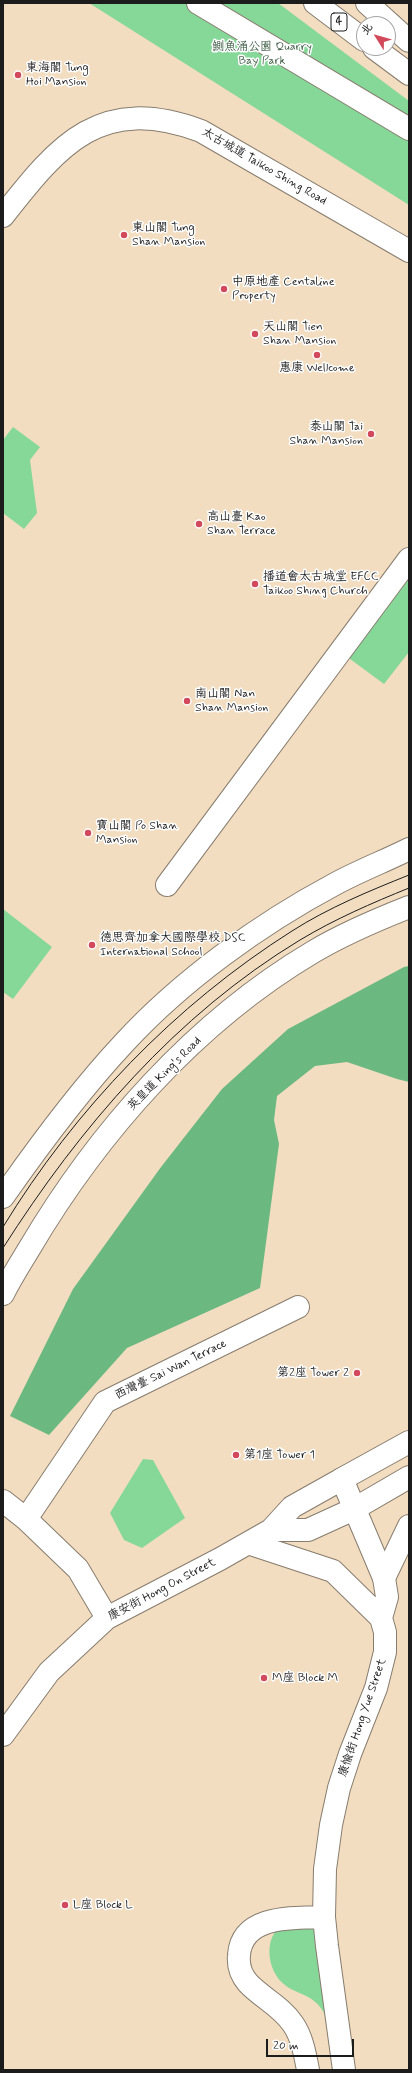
<!DOCTYPE html>
<meta charset="utf-8">
<style>
body{margin:0}
#map{position:relative;width:412px;height:2073px;overflow:hidden;background:#f2ddc0;font-family:Mynerve,"LXGW WenKai TC",sans-serif}
canvas{display:block}
.frame{position:absolute;inset:0;border:4px solid #1c1c1c;pointer-events:none}
.north{position:absolute;left:356px;top:16px;width:40px;height:40px;box-sizing:border-box;background:#fff;border:1px solid #a4a4a4;border-radius:50%;rotate:307deg;font-size:11px;font-weight:700;line-height:16px;text-align:center;color:#1c1c1c}
.north::after{content:'';display:block;margin:auto;width:14px;height:18px;background:#d1495b;clip-path:polygon(50% 0,100% 100%,50% 72%,0 100%)}
.scale{position:absolute;left:266px;top:2039px;width:88px;height:18px;box-sizing:border-box;border:2px solid #1c1c1c;border-top:0;padding-left:5px;font-size:12px;line-height:14px;white-space:nowrap;color:#1c1c1c;-webkit-text-stroke:3px #fff;paint-order:stroke}
</style>
<div id="map">
<canvas width="412" height="2073"></canvas>
<div class="frame"></div>
<div class="north">北</div>
<div class="scale">20 m</div>
</div>
<script>
const c = document.querySelector('canvas').getContext('2d');
c.lineJoin = 'round';
function paint(path, color) {
  c.fillStyle = color;
  c.fill(path, 'evenodd');
}
function strokePath(path, color, width, dash) {
  c.strokeStyle = color;
  c.lineWidth = width;
  c.lineCap = dash ? 'butt' : 'round';
  c.setLineDash(dash || []);
  c.stroke(path);
}
function write(font, color, halo, rows, align = 'center') {
  c.font = font + ' Mynerve,"LXGW WenKai TC",sans-serif';
  c.lineWidth = 3;
  c.setLineDash([]);
  c.textBaseline = 'middle';
  c.strokeStyle = halo;
  c.fillStyle = color;
  for (const [text, x, y, turn = 0] of rows) {
    c.save();
    c.translate(x, y);
    c.rotate((+turn || 0) * Math.PI / 180);
    c.textAlign = isNaN(turn) ? turn : align;
    if (halo) c.strokeText(text, 0, 0);
    c.fillText(text, 0, 0);
    c.restore();
  }
}
const green = new Path2D(`
 M89 3H278L409 101V205Z
 M13 427 40 447 30 460 37 513 24 529 3 513V440Z
 M409 573V652L384 684 346 656Z
 M3 909 52 947 13 999 3 992Z
 M143 1459 153 1460 185 1518 142 1548 124 1540 110 1513Z
 M313 1916 332 2032C328 2022 324 2008 314 2001 306 1994 293 1992 285 1985 267 1972 262 1936 284 1924 292 1919 304 1918 313 1916Z`);
const forest = new Path2D(`
 M409 966V1082L397 1079 347 1062 315 1066 277 1096 274 1120 279 1144 260 1288 127 1348 49 1435 10 1416 73 1289 161 1167 222 1089 288 1029 404 967Z`);
const minor = new Path2D(`
 M198 3 409 129
 M3 216C60 143 101 94 201 131L409 251
 M167 885 409 559
 M3 1501 26 1519 78 1569 107 1618
 M26 1519 105 1402 298 1307
 M271 1530H308L354 1509
 M248 1543 333 1571 381 1618
 M3 1735 49 1672 107 1618 220 1559 271 1530 292 1507 342 1479 384 1578 387 1597 381 1618 385 1632V1652L376 1688 350 1754 339 1788 331 1825 325 1869 324 1917 327 1946 344 2070
 M308 2070C305 2054 302 2037 293 2024 281 2006 262 1998 248 1983 241 1975 238 1965 239 1955 242 1914 295 1918 324 1917`);
const major = new Path2D(`
 M3 1197C40 1144 79 1091 124 1043 182 980 260 924 335 884 359 871 385 861 409 849
 M3 1294C11 1278 20 1264 29 1249 98 1132 195 1022 313 952 343 934 376 920 409 907`);
const highway = new Path2D(`
 M315 3 364 40
 M367 3 409 41
 M374 48 409 74
 M342 1479 409 1442
 M354 1509 409 1477
 M384 1578 409 1526`);
const tram = new Path2D(`
 M3 1227C75 1109 175 1005 292 931 328 908 369 891 409 875
 M3 1248C80 1127 176 1015 300 940 335 919 372 903 409 888`);
const markers = [
 [18,75,4,"#d1495b"],
 [124,235,4,"#d1495b"],
 [224,289,4,"#d1495b"],
 [255,334,4,"#d1495b"],
 [317,355,4,"#d1495b"],
 [371,434,4,"#d1495b"],
 [199,524,4,"#d1495b"],
 [255,584,4,"#d1495b"],
 [187,701,4,"#d1495b"],
 [88,833,4,"#d1495b"],
 [92,945,4,"#d1495b"],
 [357,1373,4,"#d1495b"],
 [236,1455,4,"#d1495b"],
 [264,1678,4,"#d1495b"],
 [65,1905,4,"#d1495b"]
];
const shields = [
 [339,22,16]
];
const shieldNames = [
 ["4",339,22]
];
const parkNames = [
 ["鰂魚涌公園 Quarry",262,47],
 ["Bay Park",262,61]
];
const poiNames = [
 ["東海閣 Tung",26,68],
 ["Hoi Mansion",26,82],
 ["東山閣 Tung",132,228],
 ["Shan Mansion",132,242],
 ["中原地產 Centaline",232,282],
 ["Property",232,296],
 ["天山閣 Tien",263,327],
 ["Shan Mansion",263,341],
 ["惠康 Wellcome",317,368,"center"],
 ["泰山閣 Tai",363,427,"right"],
 ["Shan Mansion",363,441,"right"],
 ["高山臺 Kao",207,517],
 ["Shan Terrace",207,531],
 ["播道會太古城堂 EFCC",263,577],
 ["Taikoo Shing Church",263,591],
 ["南山閣 Nan",195,694],
 ["Shan Mansion",195,708],
 ["寶山閣 Po Shan",96,826],
 ["Mansion",96,840],
 ["德思齊加拿大國際學校 DSC",100,938],
 ["International School",100,952],
 ["第2座 Tower 2",349,1373,"right"],
 ["第1座 Tower 1",244,1455],
 ["M座 Block M",272,1678],
 ["L座 Block L",73,1905]
];
const streetNames = [
 ["太古城道 Taikoo Shing Road",264,167,30],
 ["英皇道 King's Road",165,1074,-45],
 ["西灣臺 Sai Wan Terrace",171,1370,-26],
 ["康安街 Hong On Street",162,1590,-28],
 ["康愉街 Hong Yue Street",363,1718,-71]
];
paint(green, '#86d899');
paint(forest, '#6cb881');
strokePath(minor, '#877c6e', 24);
strokePath(major, '#877c6e', 24);
strokePath(highway, '#877c6e', 24);
strokePath(minor, '#fff', 22);
strokePath(major, '#fff', 22);
strokePath(highway, '#fff', 22);
strokePath(tram, '#1c1c1c', 1);
for (const [x, y, r, color] of markers) {
  const dot = new Path2D();
  dot.arc(x, y, r, 0, 2 * Math.PI);
  c.fillStyle = color;
  c.fill(dot);
  strokePath(dot, '#fff', 1.5);
}
for (const [x, y, w] of shields) {
  const box = new Path2D();
  box.roundRect(x - w / 2, y - 9, w, 18, 3);
  c.fillStyle = '#fff';
  c.fill(box);
  strokePath(box, '#1c1c1c', 1);
}
write('bold 11px', '#1c1c1c', null, shieldNames);
write('12px', '#415e48', '#fff', parkNames);
write('12px', '#1c1c1c', '#fff', poiNames, 'left');
write('12px', '#1c1c1c', '#fff', streetNames);
</script>
